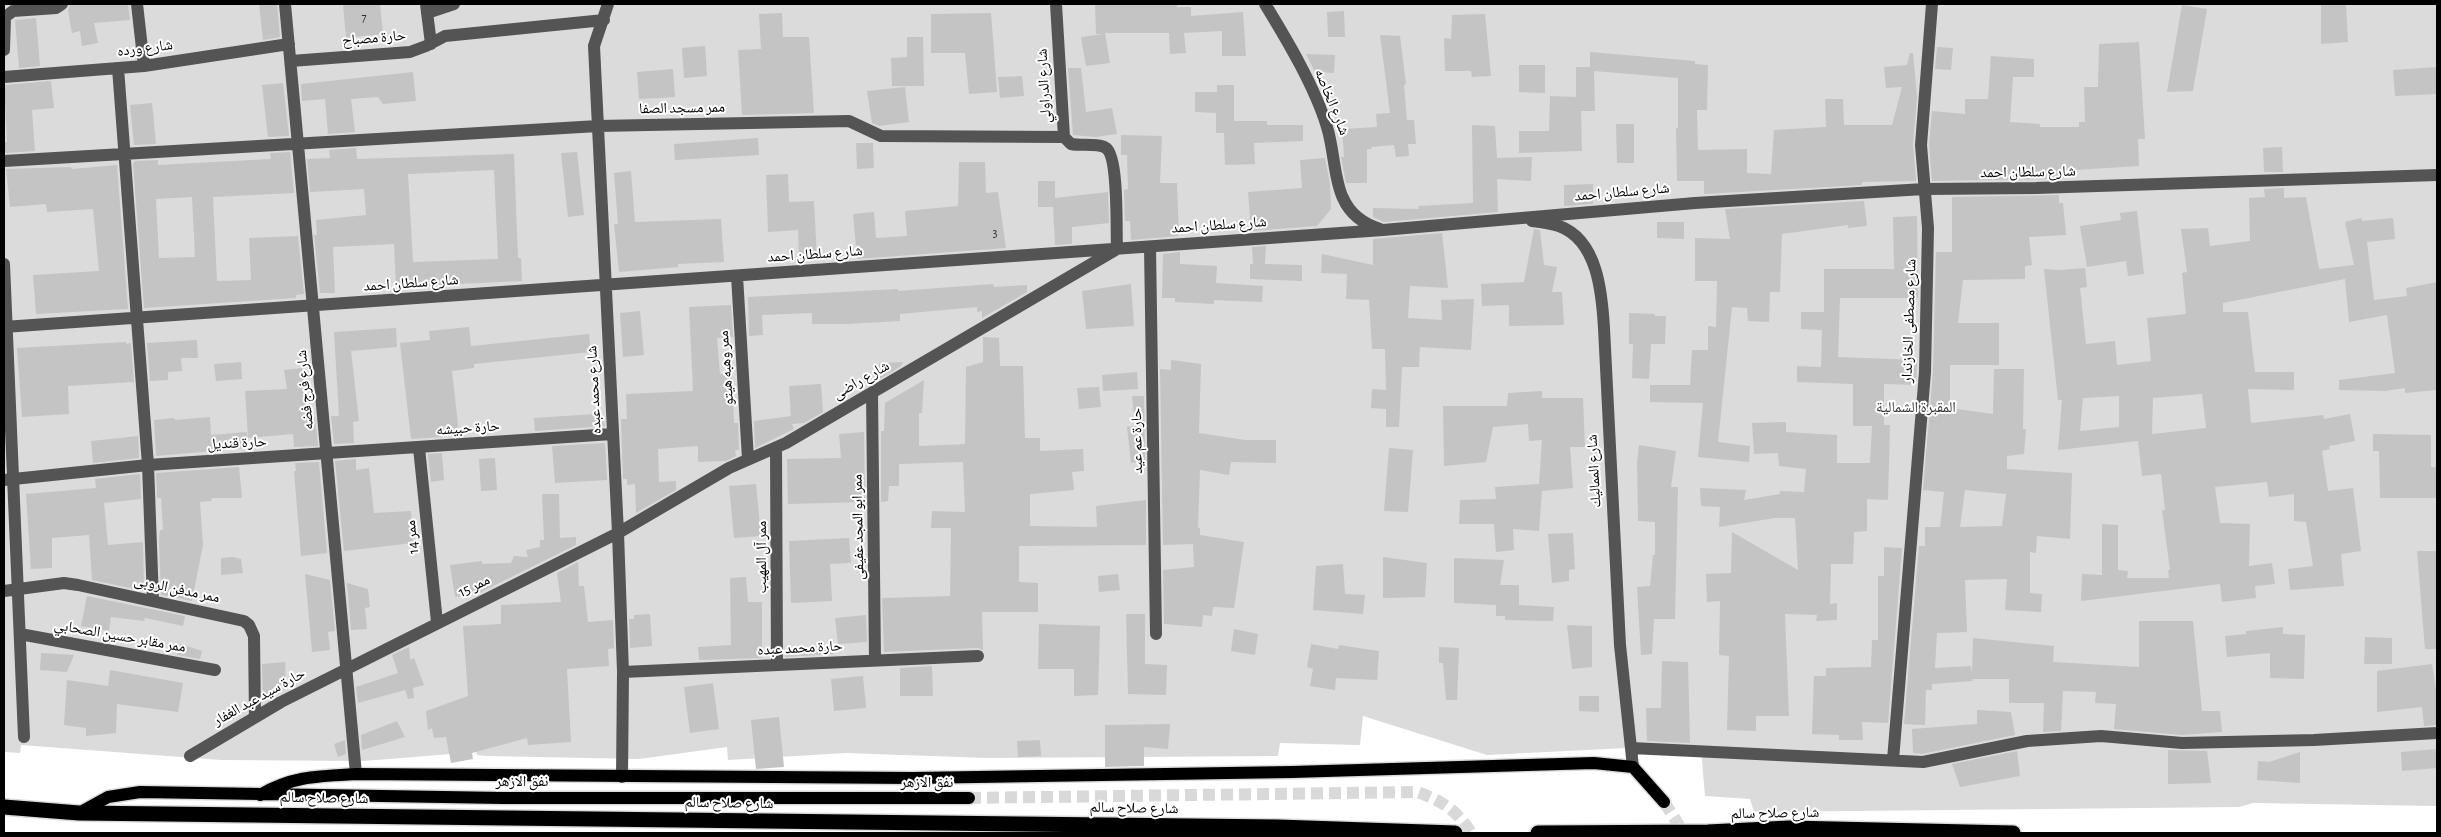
<!DOCTYPE html>
<meta charset="utf-8">
<style>
body{margin:0}
#map{position:relative;width:2441px;height:837px;overflow:hidden;background:#fff;font-family:"Alegreya Sans",sans-serif}
canvas{display:block}
.frame{position:absolute;inset:0;border:5px solid #000;pointer-events:none}
</style>
<div id="map">
<canvas width="2441" height="837"></canvas>
<div class="frame"></div>
</div>
<script>
const c = document.querySelector('canvas').getContext('2d');
c.lineJoin = 'round';
function paint(path, color) {
  c.fillStyle = color;
  c.fill(path, 'evenodd');
}
function strokePath(path, color, width, dash) {
  c.strokeStyle = color;
  c.lineWidth = width;
  c.lineCap = dash ? 'butt' : 'round';
  c.setLineDash(dash || []);
  c.stroke(path);
}
function write(font, color, halo, rows, align = 'center') {
  c.font = font + ' "Alegreya Sans","Noto Naskh Arabic",sans-serif';
  c.lineWidth = 4;
  c.setLineDash([]);
  c.textBaseline = 'middle';
  c.strokeStyle = halo;
  c.fillStyle = color;
  for (const [text, x, y, turn = 0] of rows) {
    c.save();
    c.translate(x, y);
    c.rotate((+turn || 0) * Math.PI / 180);
    c.textAlign = isNaN(turn) ? turn : align;
    if (halo) c.strokeText(text, 0, 0);
    c.fillText(text, 0, 0);
    c.restore();
  }
}
const green = new Path2D(`
 M4 4H2437V806L2253 803 2239 807 1754 812 1750 799 1705 796 1701 749 1647 747 1487 755 1363 716 1360 745 1280 743 1278 756 988 758 846 753 728 760 727 747 639 759 486 756 477 755 476 752 364 761 221 760 21 745 20 753 4 752Z`);
const building = new Path2D(`
 M70 4H128L130 20 94 23 98 43 82 46 80 31 72 33 68 10Z
 M259 4H277L280 37 263 40Z
 M343 4H380L383 34 346 38Z
 M1095 4H1177V7H1191V16L1243 12 1246 56H1222V31L1184 33 1186 53 1170 54 1169 33H1105L1110 63 1086 66 1081 37 1104 34H1096Z
 M2321 4H2346L2348 42 2321 44Z
 M2182 5 2207 9 2193 91 2167 92Z
 M1344 11 1345 37H1328L1327 12Z
 M782 13 783 37H809L814 113 742 115 738 50 761 49 759 14Z
 M991 13 997 92 969 94 965 53H931V14Z
 M1485 14 1491 76 1472 77 1471 71H1445L1444 38 1451 39 1452 15Z
 M36 18 40 66 19 68 15 20Z
 M1380 35 1400 36 1406 84 1404 85 1407 120H1414L1416 144H1408L1409 156 1396 157 1394 145 1371 147 1372 149H1367V183H1346L1341 157H1344L1342 129 1377 127 1376 114 1390 113Z
 M907 37H923L924 86H892L891 58 907 57Z
 M2139 42 2145 139H2138L2139 166 2059 171V179L1932 181 1929 145 1932 111 1965 114V99H1988L1991 56 2034 59V77H2013L2010 122 2040 124V127H2079V122H2085L2084 87H2098L2099 44Z
 M705 46 707 76 684 78 682 48Z
 M1937 47 1953 48 1951 70 1935 69Z
 M1590 52 1695 61V64L1708 65 1707 110H1697L1698 150 1747 149V173L1771 174 1774 130 1826 127 1825 99H1843L1844 125H1892L1902 87 1886 88 1884 67 1907 65 1910 53H1913L1917 97 1913 144 1916 181 1862 182V185L1704 194V181H1677L1676 128H1678V78L1594 71 1595 111H1581L1582 151 1519 153V131H1549L1550 96 1576 97V67H1590Z
 M1306 54 1335 55 1334 73 1315 72Z
 M1519 65H1545V93L1519 92Z
 M2437 67V94L2395 96 2393 70Z
 M1068 68H1081L1086 112 1112 108 1117 134 1096 137 1073 135Z
 M673 69 675 97 639 99 637 72Z
 M413 72 416 101 383 104 378 97 351 99 355 132 328 134 325 99 302 101 301 84Z
 M1022 76 1024 96 1000 98 998 77Z
 M51 81 54 108 32 110 35 151 5 153 4 142H7L4 85Z
 M283 83 289 136 268 137 262 85Z
 M1217 85H1234V121H1267V125H1303V141L1254 143 1255 164 1225 165 1224 133H1216V113L1195 112V92H1217Z
 M905 87 909 122 879 126 872 123 867 91Z
 M152 103 156 144 134 145 130 105Z
 M1616 124H1634V163H1617Z
 M1472 125 1495 126 1497 158 1532 157 1531 181 1497 179 1498 212 1384 222 1373 217V208L1419 209 1418 206 1473 203Z
 M1121 135 1162 136 1160 183H1177L1179 236 1131 240 1130 221H1125L1124 190 1128 189 1127 155H1121Z
 M758 138 759 155 675 160 674 144Z
 M856 143H873L874 168 857 169Z
 M2282 147 2283 172H2264L2263 148Z
 M356 148 357 159 514 154 518 258H521L522 281 396 287 394 244 333 247 335 293H320L314 235H317L316 220 366 215 364 189 310 192 307 159 330 158 329 150ZM494 170 498 259 413 262 408 174Z
 M290 152 294 193 213 197 217 281 251 280 249 238 298 236 304 294 296 295V298L144 308 133 164 135 161 158 160V165L271 159 270 153ZM192 197 195 257 159 258 156 199Z
 M577 152 584 215 568 217 561 153Z
 M1325 158 1330 184 1331 209 1317 226 1251 231 1248 192 1302 188 1300 160Z
 M959 162H985L986 193 998 192 1006 248 857 259 853 214 874 212 876 238 907 236 905 211 958 206Z
 M117 165 128 309 36 314 33 275 99 271 93 209 47 212 46 204 10 207 6 169 71 167 72 169Z
 M631 171 635 222 721 219 724 262 678 264V267L619 272 614 224H618L614 173Z
 M788 174 789 202 814 201 817 258 799 259 798 230 768 232 766 175Z
 M1038 181H1055V198L1108 192 1109 223 1072 227V244L1055 245 1053 207H1038Z
 M1593 184V204L1564 206V185Z
 M2284 188V198L2306 197 2319 269 2354 265 2345 222 2361 218 2362 221 2393 218 2395 239 2367 242 2374 300 2407 296 2406 288 2437 282V390L2405 393V388L2385 391 2339 390V380L2395 373 2387 315 2349 322 2345 279 2223 303V312H2248L2255 372H2294V390L2248 389 2251 423 2323 415 2324 419 2350 414 2355 441 2329 446 2330 449 2322 451 2328 491 2353 488 2361 551 2341 554 2344 586 2290 590 2288 569 2313 566 2306 522 2294 521V494L2269 497 2267 482 2215 487 2220 523 2250 524 2249 566 2272 563 2275 584 2255 586 2256 598 2222 602 2220 584 2081 601 2082 574 2102 575V524L2118 525V570L2128 571 2127 578H2169L2168 570H2170L2162 510H2165L2161 474 2142 476 2138 441 2058 450 2062 400H2058L2044 269 2058 270 2085 268 2087 287 2080 288 2086 344 2115 341 2117 365 2151 361 2147 318 2186 314 2182 273 2187 272 2181 229 2208 228 2210 246 2250 241 2249 198 2265 197 2264 189ZM2202 394 2206 428 2152 434 2153 398ZM2119 396V427L2080 431 2083 398Z
 M2059 195V203H2063L2066 235 2029 237 2032 265 2025 266V279L1963 280 1958 323H1999V365H1950V408L1993 414 1994 369H2024L2023 429H2026L2024 454 2007 456V469L2072 473 2070 539 2037 536 2036 553 2030 552V593L2042 594 2041 612 2005 610 2007 579 1965 580 1967 632 1937 633 1935 668 1971 666 1972 674 1973 638 2054 646 2053 662 2139 667V621H2193L2202 711H2220L2222 732 2182 735 2114 729 2116 704 2095 703 2096 692 2063 691 2061 731 2043 732 2044 703H2009V679H1972L1973 681 1932 684V690H1926L1925 725 1904 724 1919 546H1925V527H1940L1944 492 1923 490 1933 372 1936 252H1952V197ZM1965 490 2006 494 2002 526 1960 527Z
 M1864 201 1867 226 1848 228V225L1782 234 1780 292H1770L1769 322 1748 321 1747 308 1732 307 1718 442 1750 446 1749 462 1698 457 1703 403 1650 402V385H1690L1692 350H1708V326L1716 327 1717 281H1695V238L1730 239 1725 209Z
 M2137 211 2144 274 2128 276 2126 261 2087 267 2080 226 2121 220 2120 213Z
 M1917 216 1918 298H1840L1838 357 1917 360 1916 385 1884 384V425H1890L1888 500 1867 499V531L1854 532 1853 564H1831L1830 604 1837 603V620L1816 621 1817 615 1785 614 1789 716H1756V731L1727 730 1729 656 1719 655 1720 601 1707 602 1706 574 1731 573 1732 532 1798 570 1795 518H1775L1719 527 1720 507 1701 506 1700 488 1746 490 1744 500 1780 494V491L1804 492 1806 469 1779 466 1778 453 1754 454 1752 423 1786 422V432L1837 435V463H1870L1872 426H1853V384L1797 382V366L1821 367 1822 330 1801 329V312H1824V269H1894L1893 217Z
 M1657 222H1684V239L1657 238Z
 M1534 229 1540 230 1544 265 1557 267 1552 292H1562L1564 325 1509 326V305L1482 306 1481 284 1524 282Z
 M1442 233 1448 288 1410 286 1408 318 1442 320 1441 300 1474 299 1471 350 1420 347 1419 367H1402L1399 427H1386V409L1371 408 1372 389 1386 390 1385 349H1372L1369 300 1346 299 1347 274 1321 273 1322 254 1373 265V239Z
 M1266 246 1265 264 1302 265V281L1250 279V264H1253L1252 247Z
 M1180 252V264L1217 266 1216 283 1263 286 1262 302 1214 300V304L1175 302V298H1162L1163 254Z
 M993 284 994 287 1027 285V292L982 318V311L977 312V307L900 314V321L847 324H812V313L762 315 763 335 749 336 748 297 898 289V291Z
 M1131 284 1134 326 1086 329 1082 291Z
 M731 305 733 337 717 338 720 374 732 373 734 423H738L739 450H735L736 456 726 461 698 462V446L658 449 659 482 676 481V490L636 513 635 484 627 485V479H623L621 419H627L626 394 693 391 689 307Z
 M640 311 644 355 623 357 620 313Z
 M1629 313 1655 314V316H1666L1665 344H1651L1649 379 1632 378 1633 344H1629Z
 M469 327 471 346 589 334 591 352 474 364V368L452 371 459 433 441 435V437L411 439 400 343 430 340 429 331Z
 M396 328 397 347 351 351 359 421 353 422 354 443 334 444 331 416H339L334 332Z
 M983 337 999 338 1000 366H1023L1025 438H1040V451L1083 449 1084 471 1072 472 1074 490 1030 494V526L1097 527 1096 506 1146 500V545L1019 546V582L1038 583V612H982L983 650 978 648 884 652 882 598 950 596 951 528H931L932 511 965 512 963 462 899 464V486H889L888 501 881 502V431H884L885 403 924 380 922 413H919V446L965 444 966 367 983 362Z
 M197 340 198 358H181L182 371 168 372V380L150 381 147 343Z
 M126 342V344L131 343 134 382 68 386 69 414 22 417 17 348Z
 M1171 360 1201 364 1199 433 1245 440H1276V463L1231 462 1229 475 1200 470 1198 528H1200V535L1244 542 1234 608 1213 607 1212 616 1203 615 1202 627 1164 624 1163 570 1194 567 1193 544 1163 545 1160 369 1171 370Z
 M241 362 242 379 216 381 214 364Z
 M903 362 901 366 880 379 879 363Z
 M302 368 307 417H315L318 446 294 447 293 434 248 438 245 391 287 389 284 370Z
 M1137 372 1138 389 1103 391 1102 375Z
 M821 384 823 412 804 423 792 424 794 429 755 448 754 421 791 416 789 386Z
 M1099 387 1101 407 1079 409 1077 388Z
 M1542 391V398H1583L1585 447H1570L1573 488 1542 491 1539 531 1513 529 1514 550 1496 552 1494 524H1459L1460 500 1496 499 1495 487 1539 484 1542 440 1529 441 1528 424 1493 427 1486 462 1444 466 1443 406H1507L1508 393Z
 M1132 396H1144L1145 461 1131 463 1127 427 1135 426Z
 M595 414 596 420H604L605 426 535 431 534 418Z
 M210 417 211 435 247 432 248 448 156 456 154 420 174 418 175 420Z
 M864 432 865 502 788 504 787 459 841 458 839 434Z
 M2373 434 2431 435V467H2436L2437 498H2380L2379 451H2373Z
 M138 436 139 458 93 463 91 441Z
 M605 443 607 480 555 483 552 446Z
 M1639 445 1676 451 1671 487H1678L1675 619H1654L1652 654 1641 655 1637 587 1650 586 1653 555H1655V522L1638 521 1637 462Z
 M1389 448 1413 450 1408 512 1384 511Z
 M442 453 444 480 431 482 428 454Z
 M495 458 497 490 481 491 479 459Z
 M356 459V470L369 468 374 513 411 511 413 543 344 551 335 461Z
 M319 462 327 553 301 556 294 471H296L295 463Z
 M239 467 242 498H212L211 501 200 502 203 545 192 601 161 595 159 540 160 530H163L161 498H157L156 473Z
 M140 474 141 499 104 503 108 545 143 542 144 591 92 580 89 535 52 538V568L31 569 26 494 96 488 95 479Z
 M756 484 761 536 734 538 729 486Z
 M542 494H559L560 538 576 537V545L479 593 455 597 450 565 482 561V564L511 563 514 556 528 557 526 550 540 547V540H544Z
 M1573 533 1575 569 1569 570V581L1552 583 1548 534Z
 M849 538 851 563 830 564 832 601 791 603 789 541Z
 M1884 547 1902 548 1888 723 1862 722 1863 740H1839V735L1812 734 1814 676H1826V668L1871 667 1872 640H1878V576H1884Z
 M2417 551H2437V649H2425Z
 M233 557 241 559 243 573 221 575V558Z
 M1383 557 1427 563 1425 597 1383 598Z
 M1454 558 1504 560 1500 585H1519V605L1554 607 1553 621 1505 620V616H1496V605L1454 603Z
 M578 562 579 586H584L588 622 613 620 614 648 608 649 609 666 567 669 571 742 528 745 527 738 472 753 473 759 451 763 446 737 434 738 432 728 428 730 426 711 468 696 463 626 501 624V605L561 602 557 573Z
 M1343 564 1345 594 1365 595 1363 614 1313 610 1316 566Z
 M305 574 330 580 335 631 328 632 330 650 312 652Z
 M1118 574 1120 590 1099 592 1098 576Z
 M746 577 748 602H762V658L699 660 698 647 731 645 730 578Z
 M347 583 368 589 370 607 365 608 367 629 351 630Z
 M87 596 185 616 183 626 145 618 144 621 111 617 109 631 81 626Z
 M650 614 652 646 630 648 629 619H634V615Z
 M1126 614H1145V664L1167 665 1166 695 1128 694Z
 M866 615 867 642 838 644 835 618Z
 M1039 624 1100 626 1098 695 1074 696V669H1038Z
 M1567 625 1592 626V667L1572 669Z
 M2283 627V634L2305 635 2304 679 2270 678V653L2227 657 2225 636 2246 634V631Z
 M1234 629 1258 634 1255 655 1231 651Z
 M2365 637 2392 638V664H2364Z
 M180 644 202 651 200 659 177 655Z
 M1311 644 1338 649 1339 645 1379 651 1377 680 1336 678 1335 690 1310 686 1313 669 1307 667Z
 M409 647 410 660 414 658 424 685 413 688 414 698 408 699 405 690 358 703 356 687 398 673 392 655Z
 M1439 647 1459 648 1457 700H1446L1443 663H1439Z
 M834 649V654L785 657V650Z
 M41 653 74 655 67 672 40 670Z
 M1662 661 1688 662 1690 743 1647 741 1646 708H1661Z
 M285 662 286 688 263 700 262 664Z
 M2432 664 2437 696V725L2424 726 2422 707 2377 712V671Z
 M932 666 933 696H900V668Z
 M110 670 183 683 178 712 117 704 116 733 86 736V728L64 725 67 680 108 686Z
 M863 676 866 708 834 711 831 679Z
 M713 683 719 729 690 733 684 687Z
 M1579 696H1599V712L1579 711Z
 M1977 710 2011 712 2015 735 1922 754 1913 753 1912 729 1977 724Z
 M779 717 784 767 756 769 751 720Z
 M397 721 405 737 362 750 361 735Z
 M1170 724 1168 749 1144 747V766L1105 767V725Z
 M345 740 346 754 338 757 334 744Z
 M1040 740 1041 756 1018 757 1017 741Z
 M2437 749V768L2402 771 2401 752Z
 M2168 750 2207 751 2211 783 2168 784Z
 M2017 751 2020 776 1960 787 1952 764Z
 M2300 752V783L2257 780 2258 761 2269 762Z`);
const majorTunnel = new Path2D(`
 M969 798 1417 792C1441 800 1458 811 1471 833
 M1664 802 1684 833`);
const minor = new Path2D(`
 M137 4 144 66
 M285 4 356 774
 M426 4 431 44
 M608 4 594 46 618 533 623 672 622 777
 M1265 4C1287 40 1315 87 1327 127 1334 149 1334 180 1343 198 1350 214 1364 224 1380 229
 M427 13 454 4
 M4 50 5 17 13 11 56 8 62 4
 M291 61 410 52 426 46 445 36 604 20
 M118 68 148 465 153 601
 M4 77 144 66 289 44
 M4 161 598 126 849 121 881 136 1064 137
 M1532 221C1541 222 1550 223 1559 226 1598 240 1602 294 1604 328L1620 645 1633 767
 M1150 247 1156 634
 M4 264 24 737
 M737 276 748 459
 M4 327 1383 230 1695 203 1924 189 2036 188 2437 175
 M872 393 875 660
 M419 448 437 622
 M776 448 777 665
 M4 480 148 465 612 434
 M4 591 64 583 78 585 244 621 249 625 254 636 255 717
 M20 634 215 670
 M623 672 978 656
 M1631 748 1923 762 2027 741 2101 736 2182 743 2314 740 2437 733
 M190 756 281 702 618 533 729 468 786 443 1117 249C1116 232 1119 157 1106 148 1098 143 1081 146 1071 144L1064 137 1056 4
 M1893 760 1925 372 1928 228 1921 145 1932 4`);
const major = new Path2D(`
 M260 795C292 776 319 776 356 774L913 778 1292 772 1594 763 1633 767 1664 802
 M79 813 108 797 140 792 503 798H969`);
const highway = new Path2D(`
 M4 807 79 813 1278 827 1455 833
 M1538 833 1708 832 1789 828 2013 833`);
const numberNames = [
 ["7",364,17],
 ["3",995,233]
];
const streetNames = [
 ["حارة مصباح",374,38,-5],
 ["شارع ورده",145,48,-7],
 ["شارع الدراولي",1044,86,-93],
 ["شارع الخاصه",1332,102,68],
 ["ممر مسجد الصفا",682,108,-1],
 ["شارع سلطان احمد",2028,172,-1],
 ["شارع سلطان احمد",1622,192,-5],
 ["شارع سلطان احمد",1219,225,-4],
 ["شارع سلطان احمد",815,254,-4],
 ["شارع سلطان احمد",411,283,-4],
 ["شارع مصطفى الخازندار",1909,321,-88],
 ["ممر وهبه هيتو",726,368,-94],
 ["شارع راضى",861,380,-30],
 ["شارع فرج فضه",305,390,-95],
 ["شارع محمد عبده",594,390,-93],
 ["حارة حبيشه",468,428,-4],
 ["حارة عم عيد",1137,441,-91],
 ["حارة قنديل",237,443,-3],
 ["شارع المماليك",1594,471,-93],
 ["ممر ابو المجد عفيفى",858,527,-91],
 ["ممر 14",412,537,-96],
 ["ممر آل المهيب",761,557,-90],
 ["ممر 15",474,586,-26],
 ["ممر مدفن الروبى",177,589,12],
 ["ممر مقابر حسين الصحابي",120,636,10],
 ["حارة محمد عبده",800,648,-3],
 ["حارة سيد عبد الغفار",259,697,-29],
 ["نفق الازهر",522,781],
 ["نفق الازهر",927,782],
 ["شارع صلاح سالم",324,798,1],
 ["شارع صلاح سالم",729,803,1],
 ["شارع صلاح سالم",1134,808,1],
 ["شارع صلاح سالم",1775,813,-1]
];
const parkNames = [
 ["المقبرة الشمالية",1916,407]
];
paint(green, '#dbdbdb');
paint(building, '#c4c4c4');
strokePath(majorTunnel, '#d9d9d9', 12, [12, 6]);
strokePath(major, '#dbdbdb', 15);
strokePath(highway, '#dbdbdb', 18);
strokePath(minor, '#545454', 12);
strokePath(major, '#000', 12);
strokePath(highway, '#000', 15);
write('12px', '#313131', null, numberNames);
write('15px', '#000', '#fff', streetNames);
write('15px', '#323232', '#fff', parkNames);
</script>
